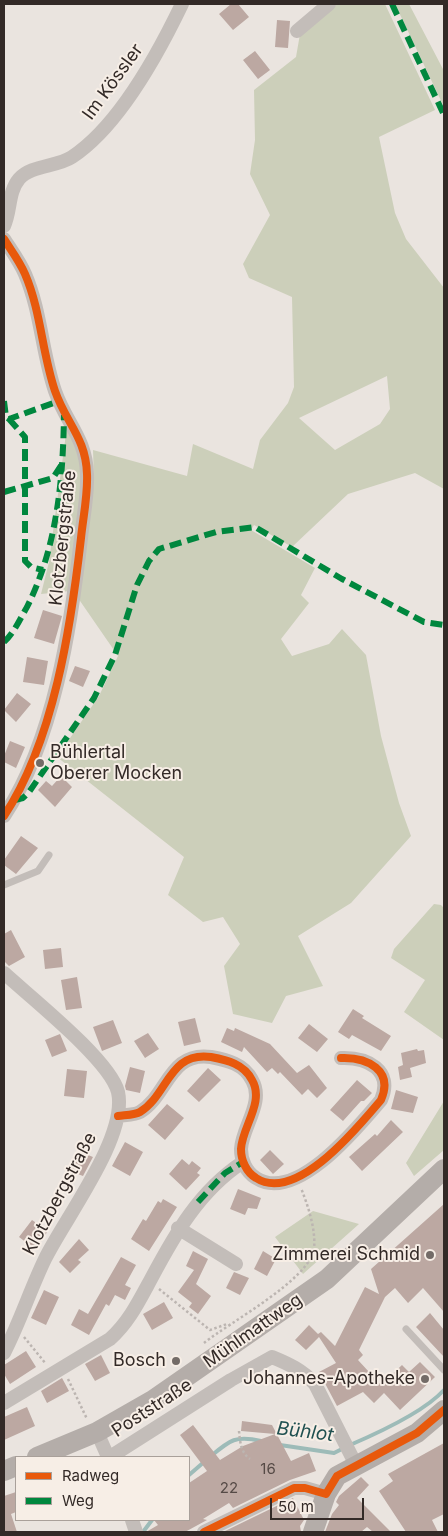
<!DOCTYPE html>
<meta charset="utf-8">
<style>
body{margin:0}
#map{position:relative;width:448px;height:1536px;overflow:hidden;background:#eae4df;font-family:Inter,sans-serif}
canvas{display:block}
.frame{position:absolute;inset:0;border:5px solid #332a27;pointer-events:none}
.legend{position:absolute;left:15px;top:1456px;width:175px;height:65px;box-sizing:border-box;background:#f7eee6;border:1px solid #a9a09a;margin:0;padding:6px 9px;list-style:none;font-size:15px;color:#332a27}
.legend li{display:flex;align-items:center;gap:10px;height:25px}
.legend b{width:25px;border:1px solid #a9a09a}
.scale{position:absolute;left:270px;top:1498px;width:94px;height:22px;box-sizing:border-box;border:2px solid #332a27;border-top:0;padding-left:6px;font-size:15px;line-height:18px;white-space:nowrap;color:#332a27;-webkit-text-stroke:4px #f7eee6;paint-order:stroke}
</style>
<div id="map">
<canvas width="448" height="1536"></canvas>
<div class="frame"></div>
<ul class="legend">
<li><b style="height:6px;background:#e8590c"></b>Radweg</li>
<li><b style="height:6px;background:#00873e"></b>Weg</li>
</ul>
<div class="scale">50 m</div>
</div>
<script>
const c = document.querySelector('canvas').getContext('2d');
c.lineJoin = 'round';
function paint(path, color) {
  c.fillStyle = color;
  c.fill(path, 'evenodd');
}
function strokePath(path, color, width, dash) {
  c.strokeStyle = color;
  c.lineWidth = width;
  c.lineCap = dash ? 'butt' : 'round';
  c.setLineDash(dash || []);
  c.stroke(path);
}
function write(font, color, halo, rows, align = 'center') {
  c.font = font + ' Inter,sans-serif';
  c.lineWidth = 4;
  c.setLineDash([]);
  c.textBaseline = 'middle';
  c.strokeStyle = halo;
  c.fillStyle = color;
  for (const [text, x, y, turn = 0] of rows) {
    c.save();
    c.translate(x, y);
    c.rotate((+turn || 0) * Math.PI / 180);
    c.textAlign = isNaN(turn) ? turn : align;
    if (halo) c.strokeText(text, 0, 0);
    c.fillText(text, 0, 0);
    c.restore();
  }
}
const green = new Path2D(`
 M337 4H385L435 110 379 137 395 213 406 239 444 288V489L415 473 348 494 292 547 254 525 251 530 315 568 301 595 309 603 281 639 292 656 329 644 342 629 366 655 381 736 399 803 411 836 351 903 298 936 323 986 286 996 272 1023 233 1014 224 966 240 944 223 917 203 922 168 895 184 857 57 757 99 696 118 656 78 598 94 481 93 450 187 476 193 444 253 469 260 440 288 403 294 387 292 297 249 278 243 264 270 215 250 174 255 140 254 90 296 57 300 34ZM387 376 390 409 380 424 335 450 299 418Z
 M395 4H409L444 71V107Z
 M67 426 80 454 82 475 70 591 41 594 49 562Z
 M434 904 441 905 444 908V1040L404 1012 425 980 391 958 394 949Z
 M444 1101V1150L414 1176 406 1163Z
 M313 1211 359 1224 303 1274 275 1237Z`);
const stream = new Path2D(`
 M280 1445 334 1453 344 1448
 M350 1445C378 1433 424 1412 444 1390
 M211 1456C230 1440 236 1435 261 1441
 M189 1475 204 1462
 M143 1532 152 1520`);
const building = new Path2D(`
 M231 4H238L249 17 233 30 219 14Z
 M277 20 290 21 288 48 275 47Z
 M255 51 270 70 258 79 243 60Z
 M43 610 62 616 54 644 34 638Z
 M27 657 48 661 44 685 23 682Z
 M75 666 90 671 83 687 69 681Z
 M17 693 31 704 16 722 4 710Z
 M10 741 25 747 16 768 4 762V756Z
 M61 776 72 787 55 807 38 790 46 781 52 786Z
 M21 836 38 848 16 874 4 865V860Z
 M11 930 25 957 9 966 4 961V934Z
 M61 948 63 967 45 969 43 950Z
 M77 977 82 1008 66 1010 61 980Z
 M353 1009 364 1016 362 1018 391 1036 381 1051 352 1035 349 1039 338 1032Z
 M195 1018 201 1042 184 1046 178 1022Z
 M113 1020 122 1043 102 1051 93 1027Z
 M309 1024 328 1039 317 1052 298 1038Z
 M227 1028 234 1031 235 1028 270 1044 297 1073 309 1065 327 1088 317 1098 308 1089 302 1095 280 1072 278 1074 272 1068 267 1072 244 1047 242 1052 221 1042Z
 M148 1033 159 1049 145 1058 134 1041Z
 M60 1034 67 1051 52 1057 45 1040Z
 M417 1049 418 1051 424 1050 426 1063 410 1068 412 1077 400 1080 398 1067 403 1065 401 1053Z
 M130 1067 145 1071 140 1093 126 1090 125 1086Z
 M208 1068 221 1080 199 1102 187 1091Z
 M67 1069 87 1071 84 1098 64 1096Z
 M357 1080 372 1093 364 1101H361L343 1121 330 1110Z
 M396 1090 418 1097 413 1113 391 1109Z
 M167 1104 184 1118 165 1140 148 1125Z
 M391 1120 403 1132 362 1171 349 1157 375 1134 377 1136Z
 M125 1142 143 1152 130 1176 112 1166Z
 M270 1150 284 1164 273 1174 260 1160Z
 M78 1151 93 1157 83 1176 70 1171Z
 M182 1159 189 1165 192 1161 201 1168 197 1173 200 1175 186 1190 169 1174Z
 M238 1189 261 1198 257 1209 248 1208 245 1215 230 1209Z
 M163 1199 177 1207 149 1251 131 1239 143 1219 146 1221 158 1201 161 1203Z
 M444 1204V1312L423 1288 408 1303 395 1288 385 1297 359 1350 363 1355 358 1360 381 1385 402 1365 409 1372 420 1362 435 1377 400 1410 384 1393 374 1403 363 1392 337 1406 319 1372 336 1363 319 1337 306 1350 295 1340 309 1325 318 1334 321 1332 335 1346 365 1287 379 1294 371 1269Z
 M32 1220 48 1231 35 1249 19 1237Z
 M79 1239 89 1250 78 1260 81 1262 70 1273 59 1262Z
 M193 1251 208 1259 196 1284 211 1296 198 1314 189 1307 192 1303 178 1292 194 1270 186 1266Z
 M263 1251 276 1259 267 1276 254 1269Z
 M121 1257 136 1265 125 1285 131 1288 125 1300 115 1295 109 1306 106 1304 89 1335 71 1325 79 1309 88 1314Z
 M234 1272 249 1278 240 1295 226 1288Z
 M44 1290 59 1297 46 1325 31 1318Z
 M164 1302 173 1318 152 1330 143 1314Z
 M430 1313 444 1330V1357L416 1327Z
 M26 1351 36 1367 10 1384 4 1374V1365Z
 M101 1355 110 1373 95 1381 85 1364Z
 M62 1378 69 1391 47 1403 41 1391Z
 M27 1407 35 1426 4 1440V1417Z
 M242 1421 272 1425 291 1461 309 1453 316 1471 290 1480 233 1508 229 1503 203 1519 207 1520 185 1532H146L158 1525 154 1520H189V1483L207 1471 180 1435 193 1425 220 1460 243 1446 275 1434 241 1431Z
 M444 1443V1514L432 1520 438 1532H406L379 1491 393 1481 388 1474Z
 M361 1477 369 1485 357 1498 391 1532H373L367 1527 361 1532H325L332 1514 339 1505 336 1502 339 1496Z
 M16 1492V1512L11 1514 17 1532H4V1496Z
 M293 1498 304 1520 300 1526 301 1532H223Z`);
const path = new Path2D(`
 M159 1289 210 1330 227 1324
 M24 1337 46 1364
 M204 1343C230 1322 309 1280 314 1249 316 1229 308 1206 301 1188
 M68 1379 87 1419
 M239 1431C240 1442 241 1453 250 1459`);
const lane = new Path2D(`
 M4 885 38 871 49 855
 M406 1329 444 1370`);
const street = new Path2D(`
 M297 31 329 4
 M4 226C11 211 8 192 19 179 31 165 57 167 72 157 119 126 158 54 182 4
 M4 239C11 250 20 262 25 274 41 311 42 353 55 391 66 423 86 438 87 474 88 495 83 518 81 538 71 626 54 741 4 816
 M4 973C30 997 110 1060 118 1092 128 1137 65 1218 45 1259 30 1290 20 1322 4 1353
 M118 1116C124 1115 135 1115 140 1112 168 1095 169 1051 211 1057 227 1060 244 1064 252 1080 265 1102 242 1127 241 1149 241 1160 246 1172 256 1178 296 1204 358 1127 381 1100 394 1070 367 1057 341 1058
 M178 1228 236 1264
 M4 1403 110 1339C129 1322 139 1301 151 1279 175 1234 199 1191 243 1162
 M97 1432 108 1457
 M110 1457 231 1380 272 1357C289 1364 302 1370 315 1384L356 1465
 M132 1520 136 1532
 M204 1532 294 1488H305L326 1494`);
const secondary = new Path2D(`
 M37 1457 97 1432 153 1400 327 1279 444 1169
 M4 1471 16 1466
 M313 1532 326 1494 337 1476 417 1433 444 1410`);
const quiet = new Path2D(`
 M392 4 444 115
 M4 401 6 417 9 419 59 401
 M9 419 25 437V561L31 567 43 570
 M4 492 53 478 62 464
 M4 642C14 633 20 619 27 607 57 547 63 481 64 415
 M15 800 23 798 29 792 94 698 115 655 137 585 149 561 159 549 216 532 255 527 342 579 424 622 444 625
 M198 1202 225 1173 243 1162`);
const cycleway = new Path2D(`
 M4 239C11 250 20 262 25 274 41 311 42 353 55 391 66 423 86 438 87 474 88 495 83 518 81 538 71 626 54 741 4 816
 M118 1116C124 1115 135 1115 140 1112 168 1095 169 1051 211 1057 227 1060 244 1064 252 1080 265 1102 242 1127 241 1149 241 1160 246 1172 256 1178 296 1204 358 1127 381 1100 394 1070 367 1057 341 1058
 M204 1532 294 1488H305L326 1494 337 1476 417 1433 444 1410`);
const markers = [
 [40,763,5,"#736b67"],
 [430,1255,5,"#736b67"],
 [176,1361,5,"#736b67"],
 [425,1379,5,"#736b67"]
];
const numberNames = [
 ["16",268,1469],
 ["22",229,1488]
];
const streetNames = [
 ["Im Kössler",113,82,-54],
 ["Klotzbergstraße",63,538,-84],
 ["Klotzbergstraße",60,1194,-62],
 ["Mühlmattweg",253,1331,-35],
 ["Poststraße",152,1408,-33]
];
const poiNames = [
 ["Bühlertal",50,753,"left"],
 ["Oberer Mocken",50,774,"left"],
 ["Zimmerei Schmid",420,1255],
 ["Bosch",166,1361],
 ["Johannes-Apotheke",415,1379]
];
const waterNames = [
 ["Bühlot",305,1432,7]
];
paint(green, '#cccfba');
strokePath(stream, '#9dbbb8', 4);
paint(building, '#bca8a2');
strokePath(path, '#bcb5b1', 2.5, [2.5, 2.5]);
strokePath(lane, '#c3bdb9', 7);
strokePath(street, '#c3bdb9', 14);
strokePath(secondary, '#b4ada9', 20);
strokePath(quiet, '#00873e', 6, [12, 6]);
strokePath(cycleway, '#e8590c', 8);
for (const [x, y, r, color] of markers) {
  const dot = new Path2D();
  dot.arc(x, y, r, 0, 2 * Math.PI);
  c.fillStyle = color;
  c.fill(dot);
  strokePath(dot, '#f7eee6', 2);
}
write('15px', '#554a46', null, numberNames);
write('18px', '#332a27', '#f7eee6', streetNames);
write('18px', '#332a27', '#f7eee6', poiNames, 'right');
write('italic 19px', '#215151', '#f7eee6', waterNames);
</script>
